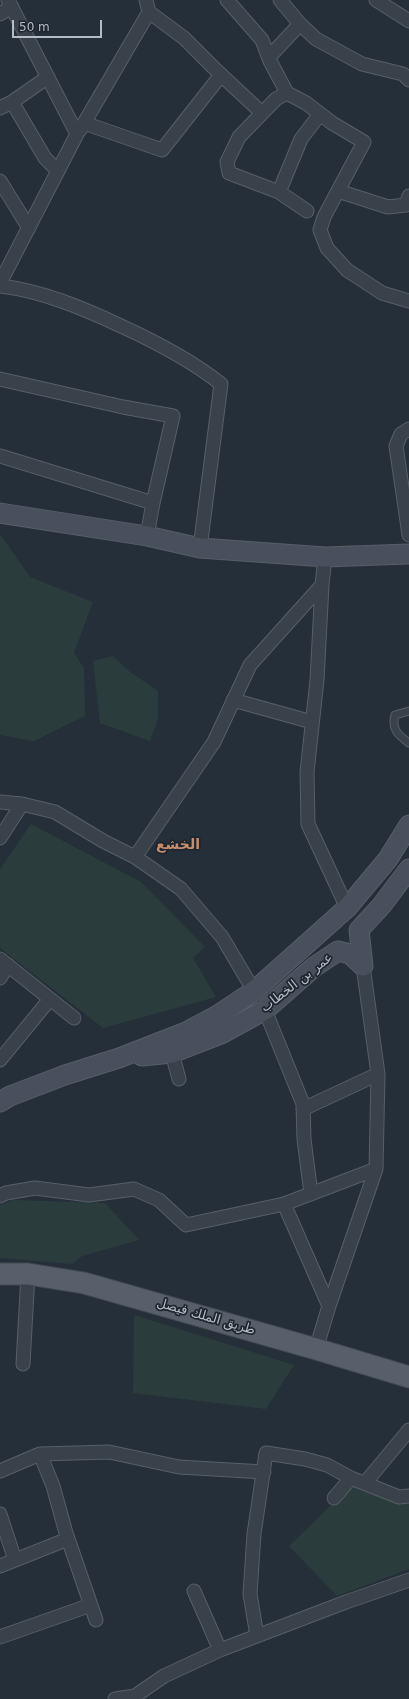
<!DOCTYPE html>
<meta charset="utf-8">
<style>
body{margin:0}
#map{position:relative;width:409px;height:1699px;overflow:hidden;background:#252f39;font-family:"DejaVu Sans",sans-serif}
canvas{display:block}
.scale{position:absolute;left:12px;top:20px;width:90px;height:18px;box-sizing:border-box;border:2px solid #b4bcc5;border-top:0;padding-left:5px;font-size:12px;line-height:14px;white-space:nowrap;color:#b4bcc5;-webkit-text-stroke:3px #1e262f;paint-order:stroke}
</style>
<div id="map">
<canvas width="409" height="1699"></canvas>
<div class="scale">50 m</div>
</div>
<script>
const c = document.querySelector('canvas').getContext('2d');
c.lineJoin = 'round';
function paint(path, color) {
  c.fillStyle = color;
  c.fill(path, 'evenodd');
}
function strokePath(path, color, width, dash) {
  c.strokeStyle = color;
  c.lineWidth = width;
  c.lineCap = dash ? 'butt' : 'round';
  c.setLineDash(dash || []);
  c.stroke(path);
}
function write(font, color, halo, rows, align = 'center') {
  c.font = font + ' "DejaVu Sans",Cairo,sans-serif';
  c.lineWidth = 3.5;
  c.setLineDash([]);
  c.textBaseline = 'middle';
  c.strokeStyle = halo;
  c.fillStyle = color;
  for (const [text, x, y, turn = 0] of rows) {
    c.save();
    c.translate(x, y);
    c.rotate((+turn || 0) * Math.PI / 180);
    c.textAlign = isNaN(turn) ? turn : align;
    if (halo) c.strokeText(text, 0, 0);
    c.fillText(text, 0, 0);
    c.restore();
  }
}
const green = new Path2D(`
 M0 534 30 577 93 602 74 653 84 668 85 716 34 741 0 735Z
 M113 656 129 671 158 691V720L150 741 100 723 93 661Z
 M31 824 141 882 205 947 193 958 216 997 103 1028 0 948V869Z
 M13 1200 105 1203 139 1240 82 1256 72 1264 0 1258V1205Z
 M134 1315 294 1365 266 1409 133 1393Z
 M353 1484 409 1501V1569L337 1596 289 1546Z`);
const lane = new Path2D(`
 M409 711 395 715C391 729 398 735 409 743`);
const street = new Path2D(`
 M146 0 149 12 184 38 217 71 262 113
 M227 0 262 40 270 61 287 93 306 103 332 123 364 142 324 217 320 230 327 248 347 270 382 293 409 301
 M280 0 300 24 316 39 362 64 403 74 409 80
 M376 0 409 21
 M0 14 12 7
 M269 57 300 24
 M287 93 276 99 239 137 227 162 229 173 279 192 307 211
 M12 102 45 158 58 171
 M0 108 12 102 48 77
 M84 123 162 150 221 75
 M80 130 149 12
 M0 181 29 228
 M338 191 388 207 406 205 409 196
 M279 192 301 139 320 114
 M0 283 77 134 8 0
 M0 286C42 291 83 308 121 326 156 342 191 360 221 384L200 548
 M0 379 123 407 173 416 153 503 147 536
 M409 429 401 434 396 446 409 535
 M0 456 153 503
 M325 557 322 585 317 680 307 772 308 824 347 908
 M233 700 312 722
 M0 802 22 804 55 812 103 841 135 857 181 889 222 937 254 991
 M0 838 22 804
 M135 857 214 742 250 665 322 585
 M0 959 74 1018
 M0 978 8 965
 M265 1010 303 1104 304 1139 311 1194
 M172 1053 179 1079
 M0 1060 50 999
 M303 1109 378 1074
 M0 1196 6 1193 35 1188 89 1195 134 1189 159 1200 186 1225 284 1204 376 1169
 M284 1204 329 1306
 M316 1349 329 1306 376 1169 378 1074 363 966
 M23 1364 28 1274
 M40 1454 53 1486 66 1533 96 1620
 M0 1471 40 1454 109 1452 179 1467 264 1472
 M365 1483 409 1430
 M334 1498 351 1478 399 1497 409 1496
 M0 1514 15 1560
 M0 1566 68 1539
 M194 1591 220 1650
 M257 1636 250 1594 254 1534 266 1453 305 1459 327 1465 351 1478
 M0 1637 91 1605
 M115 1699 135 1696 164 1676 220 1650 346 1602 409 1580`);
const secondary = new Path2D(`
 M0 513 147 536 200 548 325 557 409 554
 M363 966 359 930 382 905 409 869
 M142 1056 172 1053 221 1034 265 1010 314 967 338 951 350 954 363 966
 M0 1102 10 1096 65 1075 119 1058 186 1032 218 1015 254 991 347 908 388 859 409 825`);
const primary = new Path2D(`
 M0 1274H28L84 1283 316 1349 409 1377`);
const streetNames = [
 ["عمر بن الخطاب",297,983,-38],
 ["طريق الملك فيصل",206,1317,16]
];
const neighbourhoodNames = [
 ["الخشع",178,845]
];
paint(green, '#2a3d3c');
strokePath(lane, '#575f68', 9);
strokePath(street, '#575f68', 15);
strokePath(secondary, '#575f68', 21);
strokePath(primary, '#424a53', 23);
strokePath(lane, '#39414a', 7);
strokePath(street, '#39414a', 13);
strokePath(secondary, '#47505c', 19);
strokePath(primary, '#57606a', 21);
write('13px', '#b4bcc5', '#1e262f', streetNames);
write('bold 14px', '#c88e6c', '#1e262f', neighbourhoodNames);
</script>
